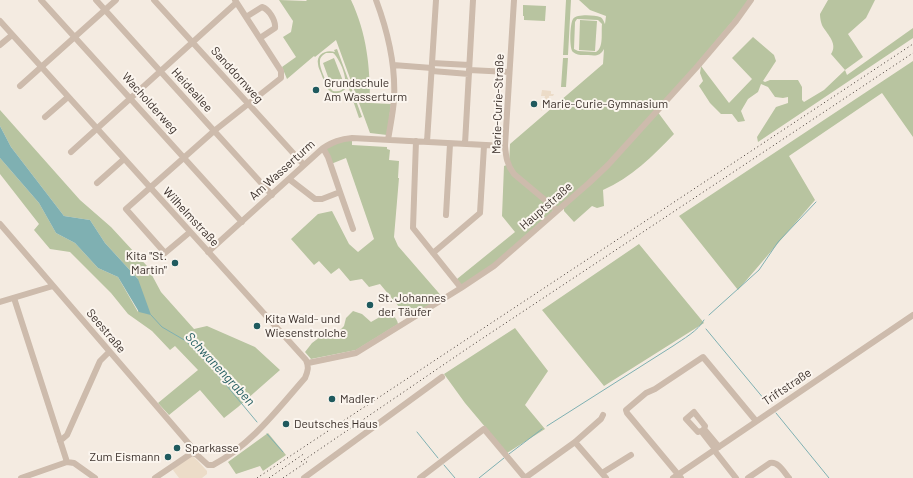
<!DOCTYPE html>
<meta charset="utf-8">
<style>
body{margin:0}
canvas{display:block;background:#f4ebe1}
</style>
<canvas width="913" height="478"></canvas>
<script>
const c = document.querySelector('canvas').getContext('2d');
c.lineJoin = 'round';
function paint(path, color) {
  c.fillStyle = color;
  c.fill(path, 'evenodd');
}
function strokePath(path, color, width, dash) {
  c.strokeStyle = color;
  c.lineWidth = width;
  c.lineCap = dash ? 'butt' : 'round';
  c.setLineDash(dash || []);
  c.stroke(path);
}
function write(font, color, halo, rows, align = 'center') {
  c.font = font + ' Barlow,sans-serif';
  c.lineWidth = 4;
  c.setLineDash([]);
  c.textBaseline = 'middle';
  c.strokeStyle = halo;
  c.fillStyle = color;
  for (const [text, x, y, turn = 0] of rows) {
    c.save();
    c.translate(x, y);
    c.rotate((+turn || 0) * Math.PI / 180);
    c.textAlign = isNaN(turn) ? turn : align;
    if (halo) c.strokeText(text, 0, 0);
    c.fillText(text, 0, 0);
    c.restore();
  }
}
const green = new Path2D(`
 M279 0 306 1 307 0H351C367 34 370 66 370 103L391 104 387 135 370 133 336 40 315 57 314 56 287 79 282 67 296 57 283 37 291 32 293 21Z
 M566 0H571L568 55H563Z
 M579 0H748L741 11 657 111 674 134C653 156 631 178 603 190L604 206 597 208 592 206 574 222 564 211V204L559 207H556L548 216 492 265 461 286 457 279 515 232 502 216 504 166 509 164 510 144 603 64 604 49C600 56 596 56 588 55 584 55 577 56 573 52 569 49 570 23 573 19 576 14 594 15 600 17 603 18 604 22 605 24L606 16 590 10ZM577 19 598 20 602 24C601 32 604 48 596 52L578 51 574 49 575 22Z
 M828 0H875L866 18 848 34 863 57 845 70 847 75 913 28V38L758 142 757 137 776 107 788 103V97L783 98 775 97 768 87 761 84 758 92 748 99 741 111 745 121 738 122 732 114H721L710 103 699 86 703 81 700 73 701 66 729 103 752 79 732 58 753 37 774 55 776 61 763 81 765 82 770 80H798L802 87V100L804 102 824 90 845 70 831 54C838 44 828 35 823 27 821 24 820 18 820 14Z
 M523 5 546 6 545 21 524 20V16H523Z
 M580 20 597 21 595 51 579 50Z
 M337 49 362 117 359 118 348 86C343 93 333 97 327 88 325 85 324 80 322 76 321 72 318 68 318 64 316 54 326 49 335 52L334 50ZM326 53H333C341 59 356 95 333 91 328 87 319 68 320 61 320 57 323 55 326 53Z
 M334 58 343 81 331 85 323 63Z
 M563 58H568L566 87H561Z
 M913 61V137L882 93 789 156 815 200 738 290 679 216Z
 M0 110 80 200 111 227 147 266 161 292 194 329 207 326 255 347 280 370 238 407 224 418 200 390 169 415 158 403 198 370 175 346 170 350 152 331 128 314 111 293 70 252 50 249 34 230 39 224 0 174V158L39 203 56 233 75 243 98 268 118 277 138 312V279L105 243 90 220 64 216 11 147 0 126Z
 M352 138V145L387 147V149L390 150 389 160 399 161 398 178H399L394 237 398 246 444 299 410 320 380 284 369 287 362 279 350 281 339 268 331 274 319 261 314 265 291 239 318 214 332 211 349 244 358 252 374 239 346 158 331 164 323 148Z
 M639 244 704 323 604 386 542 310Z
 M353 311 362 314 371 322 378 318 385 311C391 314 397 317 398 324L356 350 311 359 305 352 312 343 328 331 337 333 344 326 346 318Z
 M515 328 548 371 525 405 545 429 507 453 465 403 444 374Z
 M268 433 286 455 263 471 260 466 236 474 228 462Z`);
const plaza = new Path2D(`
 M542 90 551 91V94H554L553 96H549L548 103 549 104 541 111 545 96H541Z
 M188 457H193L197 460 207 471V474L202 478H179L173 470 174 467Z`);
const water = new Path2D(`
 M0 126 11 147 64 216 90 220 105 243 138 279 151 315 139 312 118 277 98 268 75 243 56 233 39 203 0 158Z`);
const stream = new Path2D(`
 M151 315 162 327 186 341 212 368 257 422
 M709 315 759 270 778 242 816 202
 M706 329 769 405
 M776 413 829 478
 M547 426 673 346C683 339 698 331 704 320
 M417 432 438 458
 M267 434 283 452
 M509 454 542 429
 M444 465 455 478
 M479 478 504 458`);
const minor = new Path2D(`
 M41 0 242 222
 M96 0 272 195
 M154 0 304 165
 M376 0C388 32 396 65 394 100 393 113 390 127 388 140
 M514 0 505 146C506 157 507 165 514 174L557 210
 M246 17 262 7C269 9 276 21 275 28L260 38
 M0 21 306 360C309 367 308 371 305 378 277 410 251 445 213 465H208L197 455 192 453 155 478
 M0 45 12 35
 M432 63 469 65
 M393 65 432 68
 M469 70 509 72
 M432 71 469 74
 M20 86 116 0
 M45 117 68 97
 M416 141 413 228 461 288
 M427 142 436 0
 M465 144 473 0
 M71 152 236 3
 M289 179 315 199H322L340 192 328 157 323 148
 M97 183 124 159
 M340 192 353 229
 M446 215 450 144
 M0 224 190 445 192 453
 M190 232 165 253 126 209 214 131 281 78V71L235 0
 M208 252 323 148C333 142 340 139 352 138L505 146
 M433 253 480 213 484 146
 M14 298 67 462
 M0 302 53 286
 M308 363 356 353 461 288 494 266 589 183 608 165 696 68 736 21 751 0
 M60 441 67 435 100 361 109 352
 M575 442 606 478
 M715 449 701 431 698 432 686 419 694 412 705 426 704 429 719 447
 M714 450 736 478
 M67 462 74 463 95 478
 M602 473 631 455
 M21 478 67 462
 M304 478 442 377
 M420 478 484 429 525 478 575 442 601 419 603 415
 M673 478 913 315
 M681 478 627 413 626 410 646 393 655 389 703 357 756 421
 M748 478 770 463C778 461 784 472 789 478`);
const rail = new Path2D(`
 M301 462 471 346 913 53
 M257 478 913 44
 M269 478 305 453
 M283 478 308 461`);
const markers = [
 [316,90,4,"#1f5a5e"],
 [534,104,4,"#1f5a5e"],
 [175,263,4,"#1f5a5e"],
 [370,305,4,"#1f5a5e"],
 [257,326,4,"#1f5a5e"],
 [332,399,4,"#1f5a5e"],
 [286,424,4,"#1f5a5e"],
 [177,448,4,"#1f5a5e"],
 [168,457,4,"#1f5a5e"]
];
const streetNames = [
 ["Sanddornweg",237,75,48],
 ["Heideallee",192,90,48],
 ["Wacholderweg",150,103,48],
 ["Marie-Curie-Straße",498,104,-88],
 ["Am Wasserturm",282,170,-42],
 ["Hauptstraße",546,206,-41],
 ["Wilhelmstraße",191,217,47],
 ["Seestraße",106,331,50],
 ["Triftstraße",787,387,-34]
];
const poiNames = [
 ["Grundschule",324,83],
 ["Am Wasserturm",324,97],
 ["Marie-Curie-Gymnasium",542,104],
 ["Kita \"St.",167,256,"right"],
 ["Martin\"",167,270,"right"],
 ["St. Johannes",378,298],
 ["der Täufer",378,312],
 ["Kita Wald- und",265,319],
 ["Wiesenstrolche",265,333],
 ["Madler",340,399],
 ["Deutsches Haus",294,424],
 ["Sparkasse",185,448],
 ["Zum Eismann",160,457,"right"]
];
const waterNames = [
 ["Schwanengraben",220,369,47]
];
paint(green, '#b8c4a0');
paint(plaza, '#ecdcc8');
paint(water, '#7fb0b2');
strokePath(stream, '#7fb0b2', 1);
strokePath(minor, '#cdbbac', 6);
strokePath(rail, '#3b302b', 1, [1, 3]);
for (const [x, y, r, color] of markers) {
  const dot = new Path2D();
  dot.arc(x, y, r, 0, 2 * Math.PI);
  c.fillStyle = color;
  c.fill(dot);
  strokePath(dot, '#fbf5ee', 1.5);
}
write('12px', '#3b302b', '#fbf5ee', streetNames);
write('12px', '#3b302b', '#fbf5ee', poiNames, 'left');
write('italic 13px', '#1f5a5e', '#fbf5ee', waterNames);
</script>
